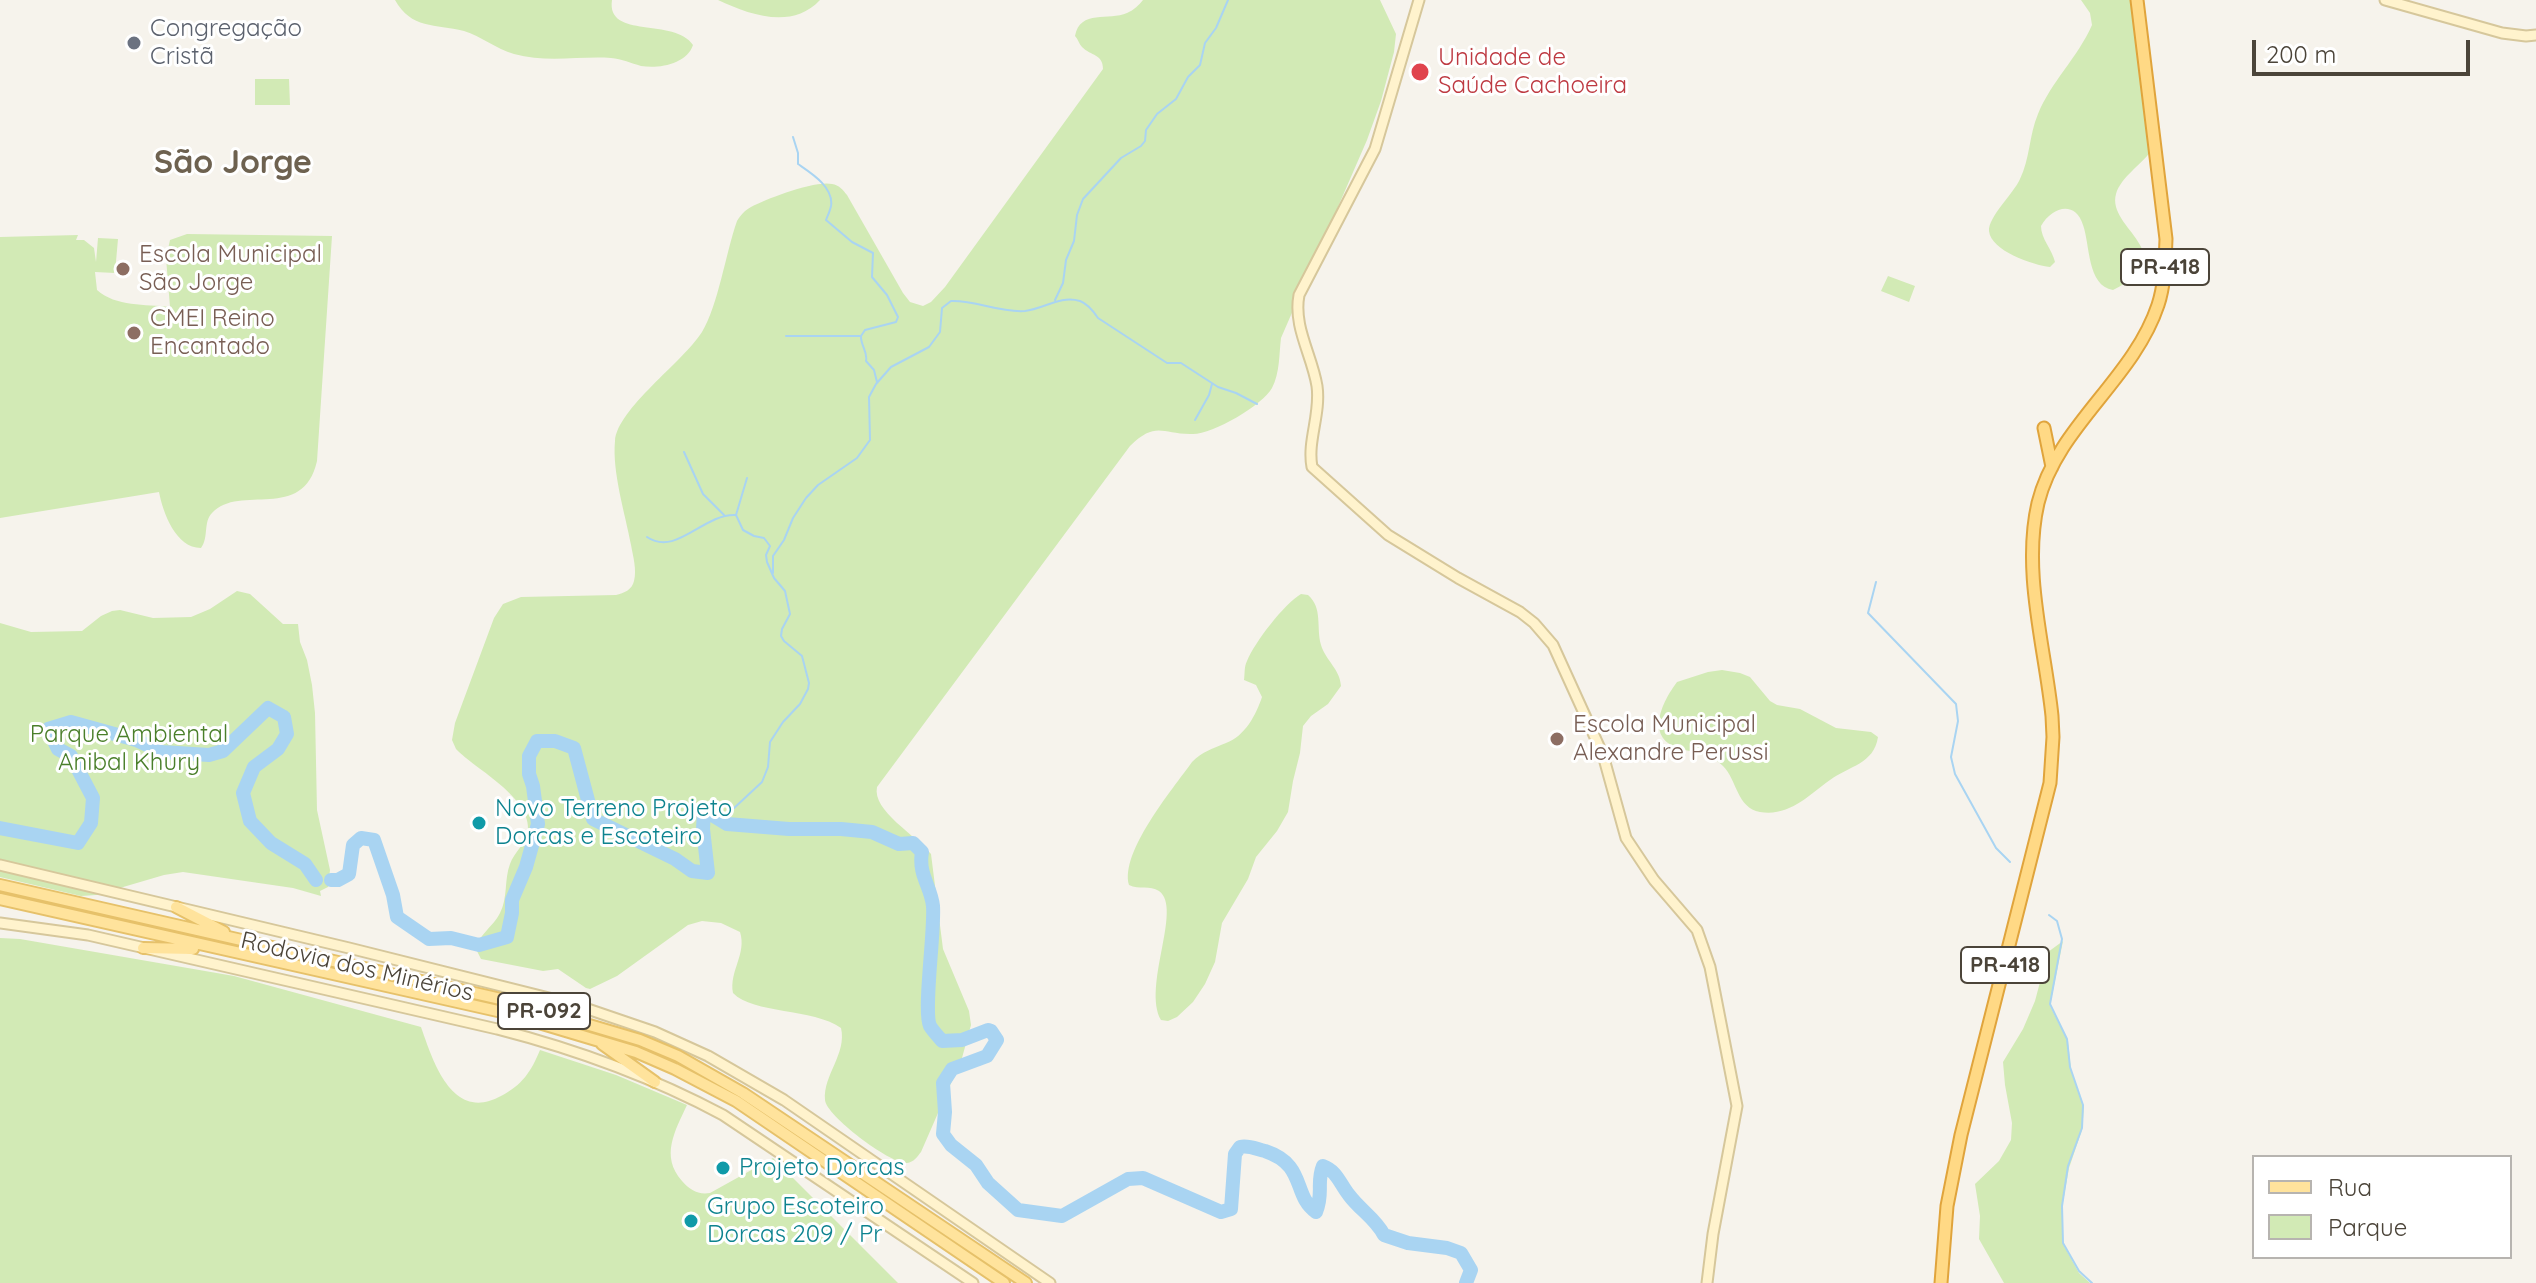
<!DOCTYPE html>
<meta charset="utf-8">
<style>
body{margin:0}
#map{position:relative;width:2536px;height:1283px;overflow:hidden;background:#f6f3ec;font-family:Quicksand,sans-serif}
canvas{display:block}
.legend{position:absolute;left:2252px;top:1155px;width:260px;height:104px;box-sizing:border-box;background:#fff;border:2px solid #b7b4b0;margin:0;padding:10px 14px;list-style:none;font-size:24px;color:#4b4439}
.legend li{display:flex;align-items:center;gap:16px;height:40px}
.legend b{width:40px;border:2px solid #b7b4b0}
.scale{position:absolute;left:2252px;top:40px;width:218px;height:36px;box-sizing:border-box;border:4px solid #4b4439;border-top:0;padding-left:10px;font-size:24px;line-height:28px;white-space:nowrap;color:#4b4439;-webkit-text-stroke:6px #fff;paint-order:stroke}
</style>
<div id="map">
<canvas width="2536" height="1283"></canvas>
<ul class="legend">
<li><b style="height:10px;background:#ffe39c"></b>Rua</li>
<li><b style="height:22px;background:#d2eab5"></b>Parque</li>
</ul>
<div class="scale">200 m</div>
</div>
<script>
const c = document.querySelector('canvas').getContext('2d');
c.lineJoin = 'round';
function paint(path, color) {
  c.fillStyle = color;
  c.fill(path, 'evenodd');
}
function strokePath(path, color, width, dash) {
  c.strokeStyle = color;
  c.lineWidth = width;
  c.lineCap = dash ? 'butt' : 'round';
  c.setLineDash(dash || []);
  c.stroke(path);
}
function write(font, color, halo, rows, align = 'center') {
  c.font = font + ' Quicksand,sans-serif';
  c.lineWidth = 6;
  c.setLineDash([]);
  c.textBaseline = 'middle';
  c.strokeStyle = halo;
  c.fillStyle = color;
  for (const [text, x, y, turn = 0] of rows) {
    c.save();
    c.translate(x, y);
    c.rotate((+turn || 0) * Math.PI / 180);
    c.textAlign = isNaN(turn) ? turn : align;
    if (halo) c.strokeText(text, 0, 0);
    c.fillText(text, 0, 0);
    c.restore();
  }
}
const green = new Path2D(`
 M395 0H612C606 40 675 17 693 45 687 64 659 69 641 66 631 63 622 59 611 58 579 56 546 63 514 54 496 49 481 36 464 31 435 24 411 29 395 0Z
 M718 0H820C792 30 750 15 718 0Z
 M1143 0H1380L1396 34 1394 52 1381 101 1367 140 1281 338C1279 354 1280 373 1272 388 1263 405 1213 434 1193 434 1162 435 1157 420 1130 446L877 787C872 811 916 835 931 854L943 949 969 1011 971 1025 962 1058 921 1152C917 1157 914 1162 907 1163 892 1165 826 1116 825 1100 823 1075 847 1054 841 1028 813 1008 753 1014 733 993 729 971 747 954 740 932L721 923 702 921 688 925 617 976 590 989 586 988 558 969 543 971 481 959 476 949C479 934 493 927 500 913 508 898 504 880 510 864 514 852 526 844 528 832 532 797 476 770 456 749L452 740 455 723 494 618 503 604 521 597 616 595C624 593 632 590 634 581 637 570 633 556 631 545 625 513 612 472 615 441 617 409 683 362 702 332 718 306 726 252 737 221 741 215 744 211 751 207 766 199 815 180 832 184 839 185 843 190 847 195L903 293 910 302 923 306 931 302 945 287 1103 69C1103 54 1091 56 1082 47 1079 44 1078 39 1075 36 1080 9 1109 21 1127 13 1134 10 1139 5 1143 0Z
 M2081 0H2141L2151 151C2141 165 2121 177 2116 194 2106 229 2186 254 2113 290 2087 286 2090 244 2083 225 2075 200 2052 207 2041 226 2041 239 2052 249 2055 262L2050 267C2033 265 1991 251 1989 231 1988 217 2014 193 2020 179 2030 159 2029 135 2038 114 2051 82 2078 57 2092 25L2090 13Z
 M255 79H289L290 105H255Z
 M187 234 332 236 317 461C303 523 240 483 212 513 203 522 209 538 201 548 176 548 163 513 159 492L0 518V237L78 235 76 240H84L94 248 96 262 98 238 118 239 115 273 95 272 97 290C116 307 145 304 170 307L166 258 170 240Z
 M1888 276 1915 286 1909 302 1881 291Z
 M237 591 250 594 283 624H298L300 642 307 660 312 685 315 713 317 810 330 870 328 887 320 891 321 896 293 888 183 872 164 875 96 895 81 896 0 877V623L31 632 82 631 101 616 112 611 120 610 153 618 191 617 210 609Z
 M1301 594 1308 595C1323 608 1316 627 1321 645 1326 661 1340 669 1341 686L1328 704 1311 716 1303 726 1300 753 1293 781 1288 812 1277 831 1256 857 1248 879 1222 923 1215 962 1205 984 1193 1002 1177 1017 1168 1021 1161 1020C1142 986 1183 908 1159 891 1150 885 1139 890 1129 885 1120 852 1172 790 1192 762 1203 751 1212 749 1226 743 1245 736 1256 715 1262 697L1256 685 1244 680C1245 673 1244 667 1247 661 1255 642 1284 604 1301 594Z
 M1722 670 1740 673 1750 677 1770 701 1777 705 1800 709 1836 728 1871 732 1878 737C1874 764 1849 766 1830 780 1809 795 1789 817 1760 812 1737 808 1737 780 1723 766 1710 753 1694 753 1678 748 1645 737 1662 702 1677 682L1708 672Z
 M0 938 20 939 234 976 421 1027C433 1061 452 1123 501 1096 522 1085 531 1072 540 1050L616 1075 687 1105C675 1131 660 1156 682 1181 690 1190 698 1195 710 1193L773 1158 898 1283H0Z
 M2063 941 2050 1006 2068 1041 2071 1070 2084 1107 2082 1130 2069 1168 2062 1208 2063 1244 2079 1273 2090 1283H2004L1979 1239 1980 1216 1975 1184 1999 1161 2011 1140 2012 1123 2005 1085 2003 1062 2023 1029 2035 1001 2048 952Z`);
const stream = new Path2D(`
 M1055 300 1063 283 1066 260 1074 241 1077 215 1083 199 1121 158 1141 146 1145 141 1146 130 1157 114 1176 99 1188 77 1200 65 1205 43 1216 28 1228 0
 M786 336H861L865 330 896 322 898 317 887 295 872 277 873 253 852 242 826 220C828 215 830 211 831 206 834 187 811 173 798 164V153L793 137
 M861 337C861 346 868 352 866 361L874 370 877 382
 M1195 420 1209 395 1212 384
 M684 452 703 494 724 515
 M647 537C676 557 703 514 735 515
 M773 573V556L784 540 793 518 806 498 818 485 857 458 870 440 869 397 876 384 891 367 929 347 940 332 942 308 951 301C976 300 999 313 1025 311 1044 309 1060 295 1080 301 1088 304 1094 312 1098 318L1167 363H1181L1218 387 1236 393 1257 404
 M1876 582 1868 613 1956 704 1958 721 1951 757 1955 774 1996 848 2010 862
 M727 824 733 809 762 782 768 767 770 742 783 722 800 704 808 689 809 683 802 656 784 641 781 636 782 629 790 614 785 591 774 578 767 562 766 555 770 546 764 538 754 536 743 530 736 515 747 478
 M2049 915 2057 921 2062 939 2050 1004 2067 1039 2070 1067 2083 1105 2082 1128 2068 1166 2062 1206 2063 1243 2079 1271 2092 1283`);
const river = new Path2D(`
 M0 828 78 843 91 823 93 798 71 756 58 749 48 729 71 722 136 740 162 752 209 755 223 751 268 708 284 717 287 734 278 749 254 767 243 793 250 821 271 843 305 864 316 880
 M331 880H338L349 874 353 845 361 838 374 840 393 895 397 917 429 939 451 938 479 945 507 937 512 913V900L526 867 538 824 533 786 529 774V756L537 741H555L574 748 593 819 675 859 692 871 708 873 703 829 704 810 727 824 789 829H841L872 832 899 844 913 843 922 852C918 875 931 886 933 906 935 931 923 1011 930 1026 933 1031 938 1036 942 1041L962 1040 988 1030 991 1031 997 1040 987 1056 952 1069 943 1083 945 1112 943 1134 951 1145 976 1165 988 1183 1018 1210 1062 1216 1128 1179 1143 1178 1221 1212 1231 1209 1235 1154 1240 1147C1249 1145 1256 1149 1265 1151 1307 1165 1292 1195 1316 1212 1324 1193 1316 1183 1323 1166 1337 1171 1340 1184 1349 1195 1360 1210 1375 1218 1384 1235L1408 1243 1447 1248 1461 1253 1471 1270 1466 1283`);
const secondary = new Path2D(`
 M1419 0 1375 149 1299 295C1293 327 1312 355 1317 386 1321 414 1307 441 1312 467L1388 535 1458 578 1520 612 1534 623 1553 645 1603 755 1626 838 1654 880 1697 930 1710 967 1737 1106 1713 1234 1707 1283
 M2385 0 2502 33 2526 36 2536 35
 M0 865 349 948 573 1004 655 1032 708 1056 784 1100 1050 1283
 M0 923 88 935 497 1029C575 1049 652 1077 723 1115L973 1283`);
const primary = new Path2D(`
 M0 885 505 1000 640 1040 678 1056 743 1093 1026 1283
 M0 899 502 1012 636 1052 675 1069 736 1101 1004 1283
 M176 907 224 932
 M143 948 193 949
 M602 1044 655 1082`);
const trunk = new Path2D(`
 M2044 428 2052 467
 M1941 1283 1947 1206 1961 1135 2050 783 2053 737 2052 716C2045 647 2022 572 2038 503 2057 426 2133 380 2158 305 2165 284 2165 261 2166 239L2137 0`);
const markers = [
 [134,43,8,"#6b7280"],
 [1420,72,10,"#e0444e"],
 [123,269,8,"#8d6e63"],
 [134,333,8,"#8d6e63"],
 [1557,739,8,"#8d6e63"],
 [479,823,8,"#0f9aa8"],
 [723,1168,8,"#0f9aa8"],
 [691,1221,8,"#0f9aa8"]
];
const shields = [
 [2165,267,88],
 [2005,965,88],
 [544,1011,92]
];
const shieldNames = [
 ["PR-418",2165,267],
 ["PR-418",2005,965],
 ["PR-092",544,1011]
];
const worshipNames = [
 ["Congregação",150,29],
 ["Cristã",150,57]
];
const healthNames = [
 ["Unidade de",1438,58],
 ["Saúde Cachoeira",1438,86]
];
const educationNames = [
 ["Escola Municipal",139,255],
 ["São Jorge",139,283],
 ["CMEI Reino",150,319],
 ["Encantado",150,347],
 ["Escola Municipal",1573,725],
 ["Alexandre Perussi",1573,753]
];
const parkNames = [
 ["Parque Ambiental",129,735],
 ["Anibal Khury",129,763]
];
const cultureNames = [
 ["Novo Terreno Projeto",495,809],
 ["Dorcas e Escoteiro",495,837],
 ["Projeto Dorcas",739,1168],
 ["Grupo Escoteiro",707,1207],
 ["Dorcas 209 / Pr",707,1235]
];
const streetNames = [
 ["Rodovia dos Minérios",357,967,13]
];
const districtNames = [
 ["São Jorge",233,163]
];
paint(green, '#d2eab5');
strokePath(stream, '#a9d4f2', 2);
strokePath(river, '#a9d4f2', 14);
strokePath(secondary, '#d6c79b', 13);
strokePath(primary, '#e6c16a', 14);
strokePath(trunk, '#e0a43c', 15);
strokePath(secondary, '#fff3cd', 9);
strokePath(primary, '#ffe39c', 10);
strokePath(trunk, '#ffd985', 11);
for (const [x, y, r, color] of markers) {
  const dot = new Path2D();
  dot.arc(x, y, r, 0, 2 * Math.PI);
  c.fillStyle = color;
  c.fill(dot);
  strokePath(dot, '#fff', 3);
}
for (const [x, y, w] of shields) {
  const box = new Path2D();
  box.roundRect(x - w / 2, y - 18, w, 36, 6);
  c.fillStyle = '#fff';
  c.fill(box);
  strokePath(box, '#4b4439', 2);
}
write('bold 22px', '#4b4439', null, shieldNames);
write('24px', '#5b616d', '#fff', worshipNames, 'left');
write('24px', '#be3a42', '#fff', healthNames, 'left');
write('24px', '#785e54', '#fff', educationNames, 'left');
write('24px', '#4a7f2a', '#fff', parkNames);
write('24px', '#0d838f', '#fff', cultureNames, 'left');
write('24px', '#4b4439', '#fff', streetNames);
write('bold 32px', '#6e6250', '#fff', districtNames);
</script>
